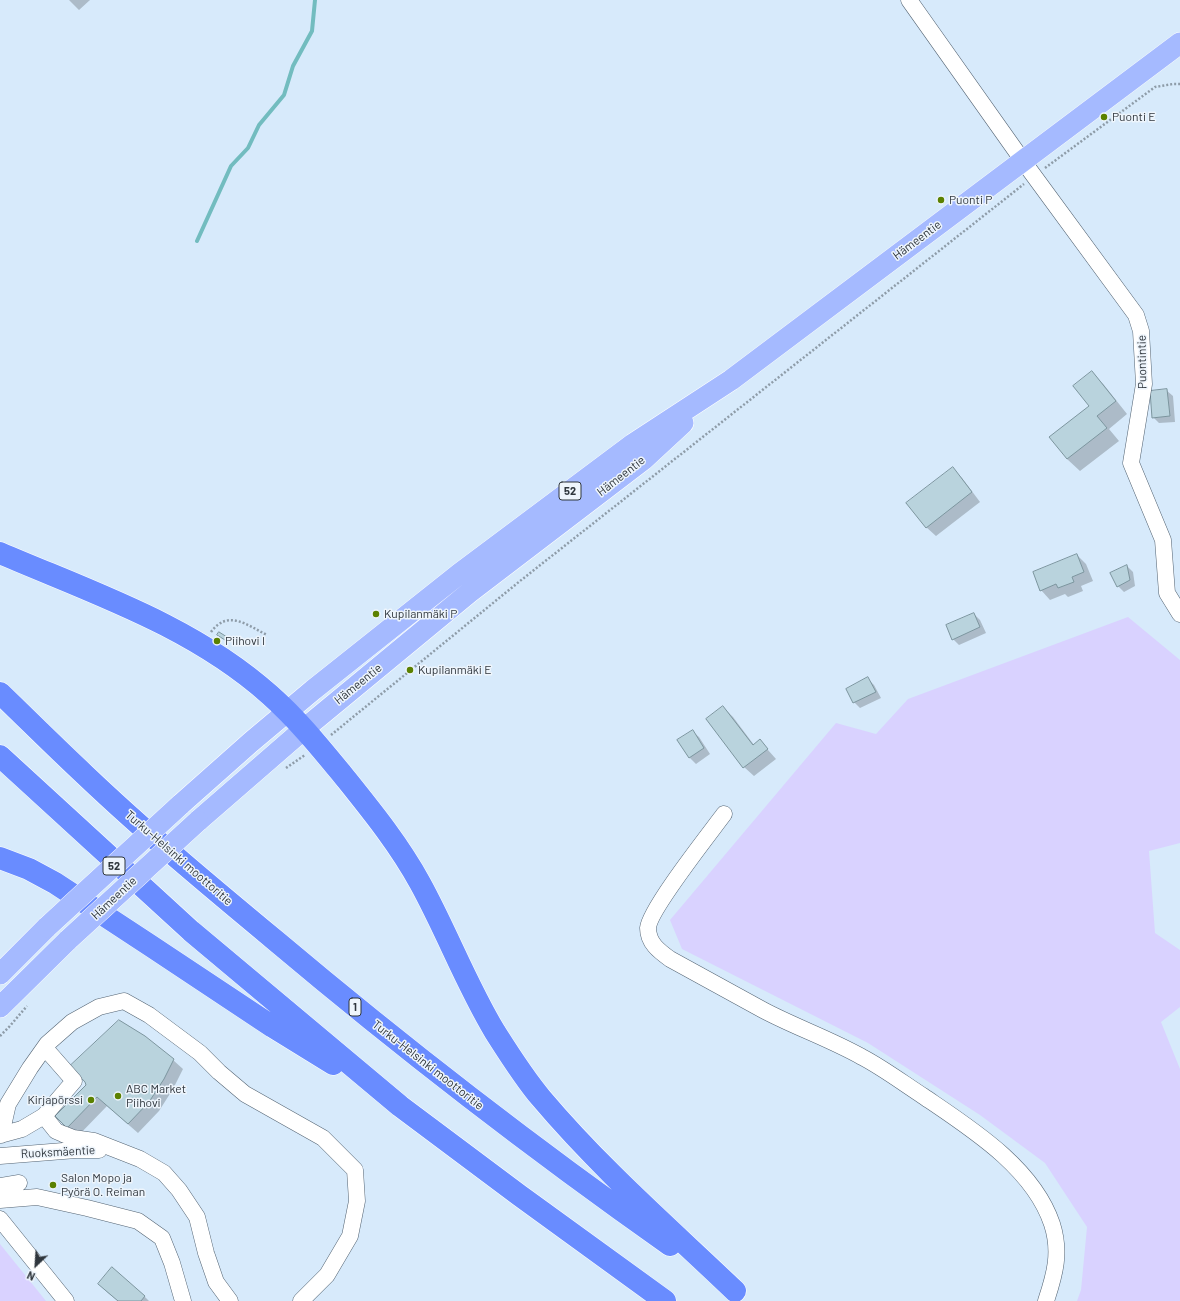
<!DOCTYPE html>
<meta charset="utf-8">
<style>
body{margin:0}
#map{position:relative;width:1180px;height:1301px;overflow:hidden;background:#d7eafb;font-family:Barlow,sans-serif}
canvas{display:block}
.north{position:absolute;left:16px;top:1245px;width:40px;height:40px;-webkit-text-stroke:3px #eef5fc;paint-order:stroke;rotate:205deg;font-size:11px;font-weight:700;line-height:16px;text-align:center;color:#2f363d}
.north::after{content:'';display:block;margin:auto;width:14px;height:18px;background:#2f363d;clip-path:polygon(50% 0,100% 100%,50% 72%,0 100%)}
</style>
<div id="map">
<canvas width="1180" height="1301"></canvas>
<div class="north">N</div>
</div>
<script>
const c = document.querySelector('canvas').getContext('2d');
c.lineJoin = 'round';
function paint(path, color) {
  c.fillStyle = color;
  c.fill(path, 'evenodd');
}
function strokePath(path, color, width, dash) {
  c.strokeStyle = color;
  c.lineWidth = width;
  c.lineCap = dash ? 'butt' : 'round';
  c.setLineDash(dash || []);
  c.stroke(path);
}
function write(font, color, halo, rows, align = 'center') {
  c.font = font + ' Barlow,sans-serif';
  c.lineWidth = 3;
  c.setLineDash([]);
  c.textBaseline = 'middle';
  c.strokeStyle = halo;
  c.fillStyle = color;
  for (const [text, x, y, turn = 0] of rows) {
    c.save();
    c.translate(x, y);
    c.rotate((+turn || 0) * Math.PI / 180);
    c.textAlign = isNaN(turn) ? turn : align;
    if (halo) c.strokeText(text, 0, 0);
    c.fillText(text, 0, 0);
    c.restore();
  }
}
const green = new Path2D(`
 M1128 617 1180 660V843L1149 851 1155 933 1180 950V1007L1161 1022 1180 1069V1301H1077L1081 1290 1087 1227 1045 1163 980 1115 868 1043 682 949 670 920 836 723 876 734 908 699Z
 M0 1244 46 1301H0Z`);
const shadow = new Path2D(`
 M69 0H90L79 10Z
 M1092 372 1104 385 1127 414 1109 429 1119 441 1080 471 1067 459 1090 407Z
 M1166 390 1173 396 1175 422 1159 423 1153 417Z
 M952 468 962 478 980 502 936 536 926 527Z
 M1077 555 1086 564 1093 581 1081 586 1083 591 1068 597 1065 594 1050 600 1041 590Z
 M1127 566 1133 572 1135 586 1124 592 1118 586Z
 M974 614 980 620 986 633 959 645 953 639Z
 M218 635 226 638 229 641 228 642Z
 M868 679 874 685 881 698 860 708 854 702 848 689Z
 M723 707 733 717 754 745 760 741 776 759 754 776 744 767Z
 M692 731 699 737 710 754 696 764 690 758Z
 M173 1060 183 1069 173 1089 159 1111 138 1133 107 1106 77 1137 57 1116 87 1086Z
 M112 1269 145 1297 149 1301H118L108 1293 99 1284Z`);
const stream = new Path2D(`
 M197 241 231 166 248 148 259 125 284 95 293 66 312 31 315 0`);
const building = new Path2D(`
 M1092 371 1116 401 1097 416 1107 428 1067 459 1049 437 1089 406 1073 386Z
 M1167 389 1170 416 1152 418 1150 391Z
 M953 467 972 492 926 528 906 503Z
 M1077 554 1084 572 1072 577 1074 582 1058 588 1056 584 1040 591 1033 572Z
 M1127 565 1130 580 1117 587 1110 573Z
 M974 613 980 627 952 640 946 625Z
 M219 632 227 637 225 640 217 635Z
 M868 677 876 692 853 703 846 689Z
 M723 706 753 745 760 739 768 749 743 768 706 719Z
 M693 730 704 748 689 758 677 740Z
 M119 1020 145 1036 174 1059 164 1079 149 1102 128 1124 97 1097 67 1128 55 1116 86 1085 85 1082 70 1066Z
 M112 1267 145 1296 141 1301H118L98 1284Z`);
const path = new Path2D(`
 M1045 168 1155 87 1173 84H1180
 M211 632C228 609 247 625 267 635
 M331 735 520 581 1024 184
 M286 768 305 755
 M0 1036 9 1027 27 1006`);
const minor = new Path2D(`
 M909 0 1023 161 1136 315 1141 331 1144 384 1131 463 1163 540 1167 593 1180 614
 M724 814C710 833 649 910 648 928 648 943 659 951 670 959 701 976 732 993 763 1010 795 1027 830 1039 862 1057 883 1068 903 1083 923 1096 970 1128 1033 1167 1052 1224 1061 1252 1055 1274 1046 1301
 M44 1116 74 1081 45 1048
 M0 1135 22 1129 44 1116 56 1131 63 1134 73 1138 94 1141 140 1159 164 1173 179 1190 197 1217 206 1253 216 1282 230 1301
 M1 1135 8 1104 30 1068 47 1044 72 1022 99 1007 124 1001 149 1015 200 1053 219 1072 245 1094 323 1138 355 1170 357 1201 350 1236 327 1275 301 1301
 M0 1156 76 1150H99
 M0 1186 19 1183
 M0 1200 37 1197 87 1208 138 1221 162 1238 172 1263 183 1301
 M0 1219 66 1301`);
const major = new Path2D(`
 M180 805 251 742 313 690 459 574 633 444 731 380 1180 43
 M198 821 304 729 470 592 643 460 683 423
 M0 974 47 927
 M0 1007 68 940`);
const highway = new Path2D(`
 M0 553C93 593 193 626 270 695 297 719 319 746 342 774 370 809 398 843 420 883 447 932 466 984 495 1032 509 1054 524 1078 541 1098 600 1168 669 1228 735 1291
 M0 693C28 720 56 748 85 775 146 833 211 887 276 941 403 1048 534 1149 670 1245
 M0 756 191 931 400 1106 519 1195 665 1301
 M0 858 29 869 55 883 151 946 273 1027 333 1064`);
const majorBridge = new Path2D(`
 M47 927 180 805
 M68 940 198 821`);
const markers = [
 [1104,117,4,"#5b8100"],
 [941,200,4,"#5b8100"],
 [376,614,4,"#5b8100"],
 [217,641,4,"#5b8100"],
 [410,670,4,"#5b8100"],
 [118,1096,4,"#5b8100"],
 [91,1100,4,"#5b8100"],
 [53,1185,4,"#5b8100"]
];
const shields = [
 [570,491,22],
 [114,866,22],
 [355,1007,12]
];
const shieldNames = [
 ["52",570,491],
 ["52",114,866],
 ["1",355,1007]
];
const poiNames = [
 ["Puonti E",1112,117],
 ["Puonti P",949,200],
 ["Kupilanmäki P",384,614],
 ["Piihovi I",225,641],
 ["Kupilanmäki E",418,670],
 ["ABC Market",126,1089],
 ["Piihovi",126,1103],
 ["Kirjapörssi",83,1100,"right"],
 ["Salon Mopo ja",61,1178],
 ["Pyörä O. Reiman",61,1192]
];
const streetNames = [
 ["Hämeentie",917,240,-37],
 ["Puontintie",1142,362,-91],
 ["Hämeentie",621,476,-38],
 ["Hämeentie",358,684,-39],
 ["Turku-Helsinki moottoritie",179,858,41],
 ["Hämeentie",114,898,-43],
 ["Turku-Helsinki moottoritie",428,1065,38],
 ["Ruoksmäentie",58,1152,-3]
];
paint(green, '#d9d2ff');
paint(shadow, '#0003');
strokePath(stream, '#72bcbf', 4);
paint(building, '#b9d3dd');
strokePath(building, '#7c959e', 1);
strokePath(minor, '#546473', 17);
strokePath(major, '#fff', 22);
strokePath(highway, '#fff', 23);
strokePath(path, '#8e9ca8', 2.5, [2, 2]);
strokePath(minor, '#fff', 16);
strokePath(major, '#a5baff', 21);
strokePath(highway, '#698cff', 22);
strokePath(majorBridge, '#fff', 22, []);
strokePath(majorBridge, '#a5baff', 21);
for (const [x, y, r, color] of markers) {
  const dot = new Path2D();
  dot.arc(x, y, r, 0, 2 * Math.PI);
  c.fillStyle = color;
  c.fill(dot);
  strokePath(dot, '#eef5fc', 1.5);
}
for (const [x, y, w] of shields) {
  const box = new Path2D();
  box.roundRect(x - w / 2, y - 9, w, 18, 3);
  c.fillStyle = '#eef5fc';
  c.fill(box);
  strokePath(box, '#2f363d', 1);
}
write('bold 11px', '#2f363d', null, shieldNames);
write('12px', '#2f363d', '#eef5fc', poiNames, 'left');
write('12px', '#2f363d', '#eef5fc', streetNames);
</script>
